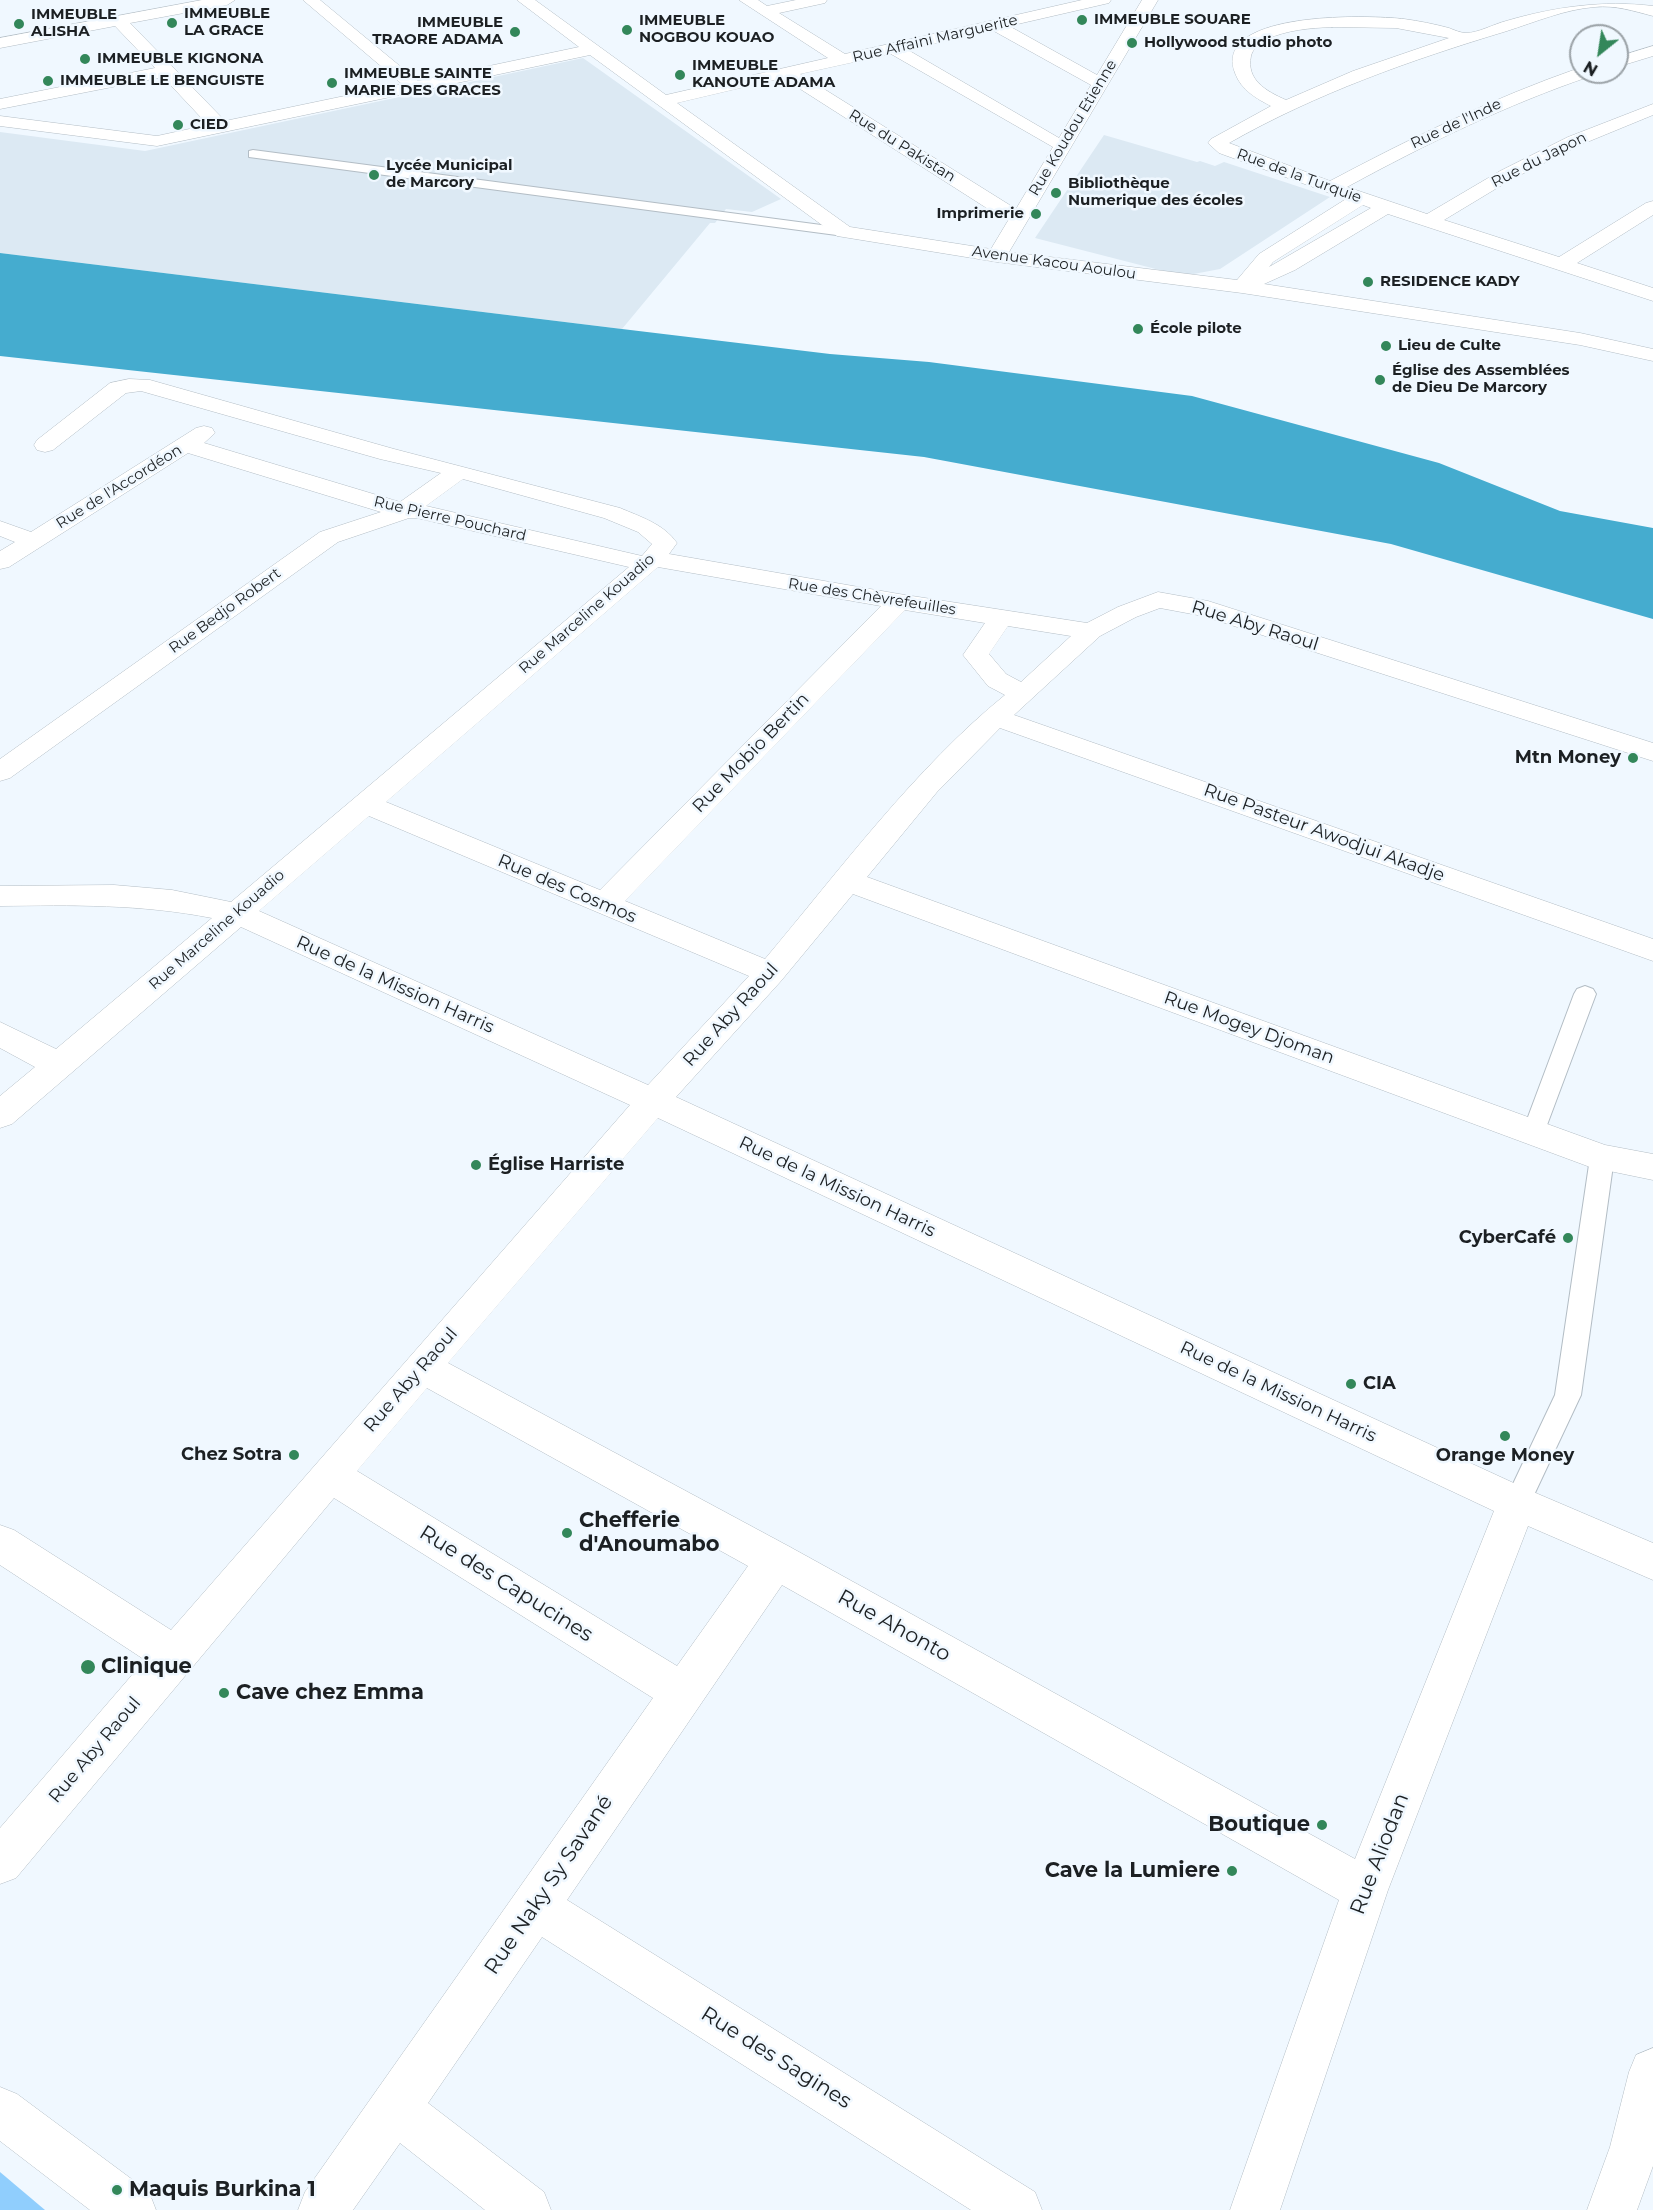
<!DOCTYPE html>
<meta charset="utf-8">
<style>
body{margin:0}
#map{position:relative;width:1653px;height:2210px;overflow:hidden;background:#f0f8ff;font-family:Montserrat,sans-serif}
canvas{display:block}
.north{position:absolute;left:1569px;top:24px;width:60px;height:60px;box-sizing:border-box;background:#f0f8ff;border:2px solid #9ba2a7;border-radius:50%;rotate:210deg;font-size:16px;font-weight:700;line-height:24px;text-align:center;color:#1c2023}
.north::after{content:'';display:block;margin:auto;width:21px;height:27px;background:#33875a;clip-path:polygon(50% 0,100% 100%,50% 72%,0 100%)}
</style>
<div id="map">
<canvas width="1653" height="2210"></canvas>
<div class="north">N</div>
</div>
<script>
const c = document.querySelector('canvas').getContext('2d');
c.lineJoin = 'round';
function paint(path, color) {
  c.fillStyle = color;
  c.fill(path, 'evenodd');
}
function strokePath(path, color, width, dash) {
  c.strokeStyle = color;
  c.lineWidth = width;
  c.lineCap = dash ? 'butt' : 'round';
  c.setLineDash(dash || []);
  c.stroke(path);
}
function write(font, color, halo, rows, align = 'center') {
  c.font = font + ' Montserrat,sans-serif';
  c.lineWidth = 5;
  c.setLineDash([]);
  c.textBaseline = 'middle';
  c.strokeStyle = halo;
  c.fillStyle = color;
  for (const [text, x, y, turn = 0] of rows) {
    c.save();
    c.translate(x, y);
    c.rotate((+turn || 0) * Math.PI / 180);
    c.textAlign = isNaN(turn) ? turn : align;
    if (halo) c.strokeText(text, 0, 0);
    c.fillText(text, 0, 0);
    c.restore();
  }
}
const built = new Path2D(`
 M583 58 781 199 752 212 726 209 715 223H710L622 329 0 253V132L145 151Z
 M1104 135 1197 162 1200 161 1215 166 1224 162 1330 197 1220 269 1183 276 1035 238Z`);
const green = new Path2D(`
 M0 2172 45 2210H0Z`);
const water = new Path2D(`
 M0 253 622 329 830 354 929 362 1192 396 1439 463 1560 511 1653 528V619L1391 544 924 457 0 356Z`);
const lane = new Path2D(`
 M253 150 844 228 851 232 844 236 249 157V151Z
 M1585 986 1593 989 1596 994 1544 1133 1541 1139 1533 1142 1525 1139 1522 1133 1574 994 1577 989Z
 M1602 1149 1610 1152 1614 1158 1581 1395 1526 1512 1517 1515 1508 1512 1504 1503 1555 1395 1590 1158 1594 1152Z`);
const street = new Path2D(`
 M202 0H235L227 5 130 23 225 121 402 84 303 0H320L418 81 579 47 517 0H535L666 95 828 58 739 0H758L767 6 796 0H827L825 3 779 13 845 54 1082 0H1111L1109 3 1009 26 1097 75 1142 0H1158L1009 252 1237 280 1259 254 1346 199 1219 153 1208 143 1211 139 1271 106C1257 99 1241 90 1235 73 1211 10 1372 15 1404 19 1419 21 1434 24 1449 28 1454 30 1461 33 1466 33 1478 33 1494 24 1506 21 1554 7 1603 0 1653 6V16C1633 11 1616 5 1595 7 1566 9 1535 22 1507 31 1411 60 1317 93 1229 143L1330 181C1411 138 1493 98 1579 68H1581V72H1593L1591 76C1506 105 1426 144 1347 187L1427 214 1500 171 1568 137 1653 104V115L1580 145 1512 179 1444 220 1559 257 1646 203 1653 201V215L1577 263 1653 288V301L1388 214 1295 270 1264 284 1580 333 1653 349V361L1580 345 1242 293 997 262 837 236 590 55 157 146 0 126V116L157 136 208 125 163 77 0 109V99L155 68 115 26 0 48V38ZM1332 27 1396 28 1449 38 1353 71 1286 100C1266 91 1246 80 1251 56 1253 48 1260 42 1267 39 1287 30 1310 28 1332 27ZM992 30 1091 85 1059 138 908 50ZM891 54 1053 147 1016 209 800 74ZM783 78 996 214 1009 219 991 249 850 227 677 103ZM1363 205 1371 208 1269 267 1273 262Z
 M1653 46V56L1617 67V57Z
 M129 379 150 380 394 449 620 508C641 517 664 524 677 543L669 554 899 594 1087 623 1118 607 1158 592 1208 601 1653 743V761L1203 616 1160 608 1136 617 1100 636 1014 715 1653 939V961L1000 728 937 792 867 877 1605 1145 1653 1154V1180L1590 1167 853 894 781 981 676 1097 1531 1491 1653 1543V1580L1528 1526 1388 1890 1280 2210H1230L1339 1900 782 1585 567 1900 1035 2192 1042 2210H971L542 1937 428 2103 544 2192 551 2210H485L400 2143 353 2210H298L305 2192 653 1698 334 1498 16 1878 0 1884V1828L145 1660 0 1565V1525L14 1530 171 1630 630 1105 241 927 12 1124 0 1128V1096L35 1067 0 1048V1022L56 1049 212 918C141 904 72 905 0 906V886L114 885 172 890 231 902 629 567 417 518H409L338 542 10 778 0 781V759L320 532 381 512 188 453 9 567 0 569V551L15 542 0 536V521L31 532 196 428 204 426 212 428 215 433 204 443 400 502 441 473 380 459 141 391 126 393 53 450 45 452 37 450 34 445 37 440 110 383ZM463 479 604 518 638 532 652 544 642 556 426 506ZM658 567 881 606 600 890 386 802ZM905 610 985 623 963 655 988 686 1005 695C916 767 839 871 765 959L625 901ZM1008 626 1071 636 1021 682 1006 674 989 654ZM369 816 749 976 648 1085 259 911ZM658 1118 1494 1511 1355 1859 790 1547 448 1363ZM427 1388 748 1566 677 1666 357 1471Z
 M1653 2048V2166L1637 2210H1587L1610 2147 1629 2072 1636 2055Z
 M0 2087 17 2094 149 2192 156 2210H90L0 2141Z`);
const markers = [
 [1082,20,6,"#33875a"],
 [172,23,6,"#33875a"],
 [19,24,6,"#33875a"],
 [627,30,6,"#33875a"],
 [515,32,6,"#33875a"],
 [1132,43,6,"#33875a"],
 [85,59,6,"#33875a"],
 [680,75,6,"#33875a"],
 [48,81,6,"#33875a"],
 [332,83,6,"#33875a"],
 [178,125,6,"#33875a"],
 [374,175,6,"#33875a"],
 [1056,193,6,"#33875a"],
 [1036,214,6,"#33875a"],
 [1368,282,6,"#33875a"],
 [1138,329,6,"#33875a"],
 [1386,346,6,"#33875a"],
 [1380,380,6,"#33875a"],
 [1633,758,6,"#33875a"],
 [476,1165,6,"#33875a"],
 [1568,1238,6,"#33875a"],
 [1351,1384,6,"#33875a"],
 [1505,1436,6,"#33875a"],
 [294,1455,6,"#33875a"],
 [567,1533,6,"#33875a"],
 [88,1667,8,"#33875a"],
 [224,1693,6,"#33875a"],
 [1322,1825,6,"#33875a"],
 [1232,1871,6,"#33875a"],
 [117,2190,6,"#33875a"]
];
const farPoinames = [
 ["IMMEUBLE",184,14],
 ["LA GRACE",184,31],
 ["IMMEUBLE",31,15],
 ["ALISHA",31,32],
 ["IMMEUBLE SOUARE",1094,20],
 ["IMMEUBLE",639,21],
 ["NOGBOU KOUAO",639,38],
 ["IMMEUBLE",503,23,"right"],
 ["TRAORE ADAMA",503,40,"right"],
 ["Hollywood studio photo",1144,43],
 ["IMMEUBLE KIGNONA",97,59],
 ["IMMEUBLE",692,66],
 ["KANOUTE ADAMA",692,83],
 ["IMMEUBLE SAINTE",344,74],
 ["MARIE DES GRACES",344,91],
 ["IMMEUBLE LE BENGUISTE",60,81],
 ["CIED",190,125],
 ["Lycée Municipal",386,166],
 ["de Marcory",386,183],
 ["Bibliothèque",1068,184],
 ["Numerique des écoles",1068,201],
 ["Imprimerie",1024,214,"right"],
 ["RESIDENCE KADY",1380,282],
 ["École pilote",1150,329],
 ["Lieu de Culte",1398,346],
 ["Église des Assemblées",1392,371],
 ["de Dieu De Marcory",1392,388]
];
const farStreetnames = [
 ["Rue Affaini Marguerite",935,39,-13],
 ["Rue de l'Inde",1456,124,-25],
 ["Rue Koudou Etienne",1073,128,-59],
 ["Rue du Pakistan",902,146,32],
 ["Rue du Japon",1539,160,-27],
 ["Rue de la Turquie",1299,176,20],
 ["Avenue Kacou Aoulou",1054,263,8],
 ["Rue de l'Accordéon",119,487,-32],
 ["Rue Pierre Pouchard",450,519,13],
 ["Rue des Chèvrefeuilles",872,597,9],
 ["Rue Bedjo Robert",225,611,-36],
 ["Rue Marceline Kouadio",587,614,-41],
 ["Rue Marceline Kouadio",217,930,-41]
];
const streetNames = [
 ["Rue Aby Raoul",1255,626,17],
 ["Rue Mobio Bertin",751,753,-46],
 ["Rue Pasteur Awodjui Akadje",1324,833,20],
 ["Rue des Cosmos",567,889,23],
 ["Rue de la Mission Harris",395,985,24],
 ["Rue Aby Raoul",731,1015,-48],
 ["Rue Mogey Djoman",1249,1028,20],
 ["Rue de la Mission Harris",837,1187,25],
 ["Rue Aby Raoul",411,1380,-49],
 ["Rue de la Mission Harris",1278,1392,25],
 ["Rue Aby Raoul",95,1750,-50]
];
const poiNames = [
 ["Mtn Money",1621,758],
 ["Église Harriste",488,1165,"left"],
 ["CyberCafé",1556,1238],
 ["CIA",1363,1384,"left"],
 ["Chez Sotra",282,1455],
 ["Orange Money",1505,1456,"center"]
];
const nearPoinames = [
 ["Chefferie",579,1521],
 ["d'Anoumabo",579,1545],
 ["Clinique",101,1667],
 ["Cave chez Emma",236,1693],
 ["Boutique",1310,1825,"right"],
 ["Cave la Lumiere",1220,1871,"right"],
 ["Maquis Burkina 1",129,2190]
];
const nearStreetnames = [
 ["Rue des Capucines",506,1584,32],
 ["Rue Ahonto",894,1626,29],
 ["Rue Aliodan",1380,1854,-69],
 ["Rue Naky Sy Savané",549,1885,-56],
 ["Rue des Sagines",776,2058,32]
];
paint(built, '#dce9f3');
paint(green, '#90cefd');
paint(water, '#45accf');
strokePath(lane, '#b3bdc5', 2);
strokePath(street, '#b3bdc5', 1);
paint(lane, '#fff');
paint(street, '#fff');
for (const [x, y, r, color] of markers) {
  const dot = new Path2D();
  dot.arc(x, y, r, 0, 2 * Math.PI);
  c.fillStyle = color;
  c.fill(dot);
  strokePath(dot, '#f0f8ff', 2);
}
write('bold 15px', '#1c2023', '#f0f8ff', farPoinames, 'left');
write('15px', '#1c2023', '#f0f8ff', farStreetnames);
write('18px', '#1c2023', '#f0f8ff', streetNames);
write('bold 18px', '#1c2023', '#f0f8ff', poiNames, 'right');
write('bold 21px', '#1c2023', '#f0f8ff', nearPoinames, 'left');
write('21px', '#1c2023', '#f0f8ff', nearStreetnames);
</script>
